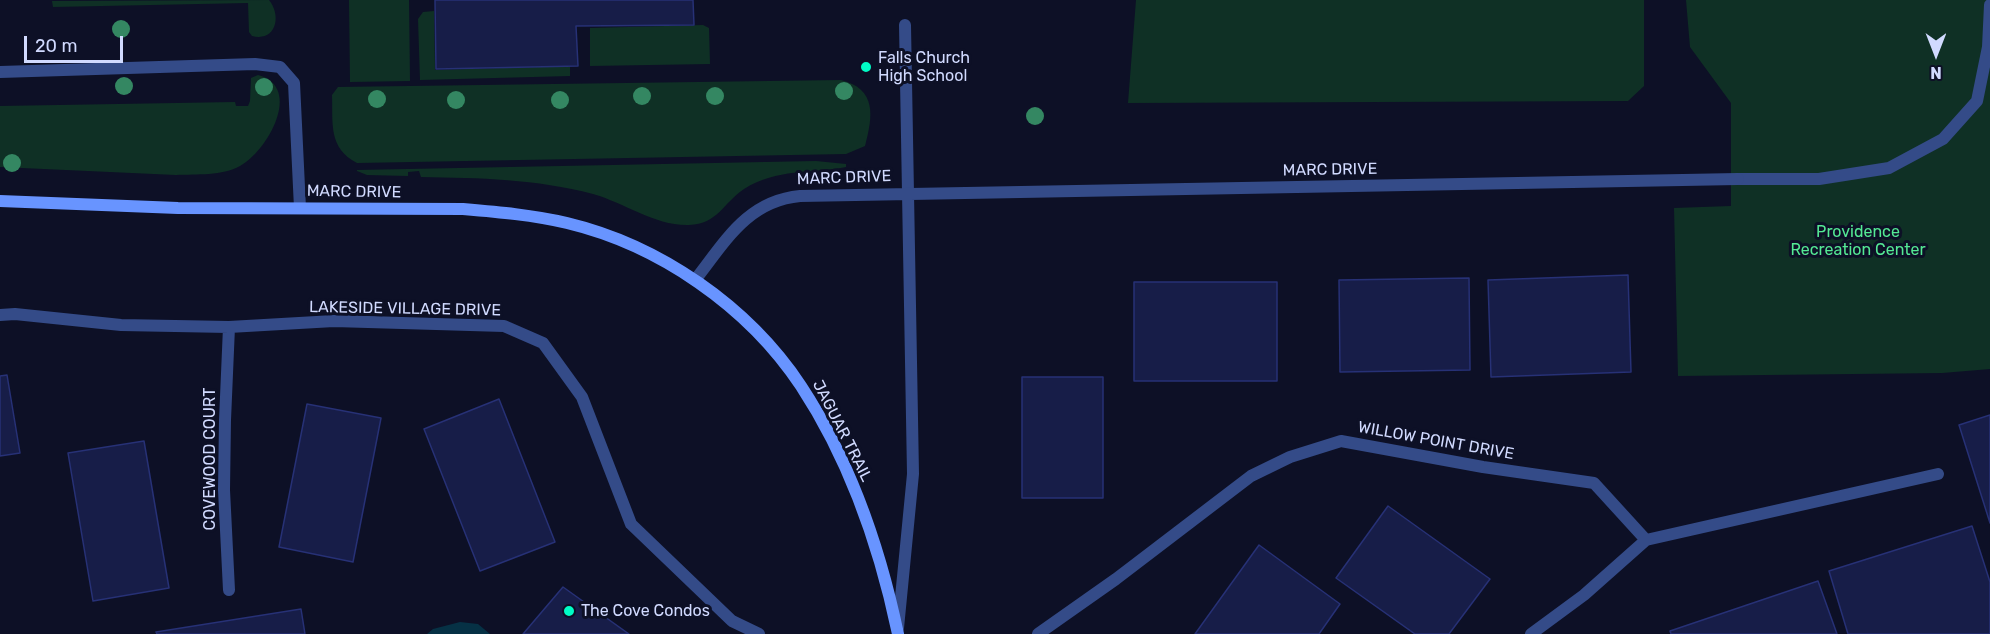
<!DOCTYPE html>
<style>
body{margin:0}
#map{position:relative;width:1990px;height:634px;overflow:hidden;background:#0d1026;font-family:Rubik,sans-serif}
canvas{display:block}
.north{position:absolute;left:1906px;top:24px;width:60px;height:60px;-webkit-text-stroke:4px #0d1026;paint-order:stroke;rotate:180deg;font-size:16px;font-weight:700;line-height:24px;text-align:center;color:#d1daff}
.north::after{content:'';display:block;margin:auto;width:21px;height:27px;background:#d1daff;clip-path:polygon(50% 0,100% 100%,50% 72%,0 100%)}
.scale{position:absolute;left:24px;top:36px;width:99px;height:27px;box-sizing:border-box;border:3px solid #d1daff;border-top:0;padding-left:8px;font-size:18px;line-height:21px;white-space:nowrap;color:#d1daff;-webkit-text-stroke:4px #0d1026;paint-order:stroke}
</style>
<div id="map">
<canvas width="1990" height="634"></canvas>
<div class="north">N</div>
<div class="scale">20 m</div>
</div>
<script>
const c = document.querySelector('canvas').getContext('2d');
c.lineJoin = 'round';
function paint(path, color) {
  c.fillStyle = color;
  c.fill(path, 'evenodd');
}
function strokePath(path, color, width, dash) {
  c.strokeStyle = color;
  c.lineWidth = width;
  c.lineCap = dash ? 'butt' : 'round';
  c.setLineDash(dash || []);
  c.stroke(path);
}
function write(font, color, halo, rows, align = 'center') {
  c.font = font + ' Rubik,sans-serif';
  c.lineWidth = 6;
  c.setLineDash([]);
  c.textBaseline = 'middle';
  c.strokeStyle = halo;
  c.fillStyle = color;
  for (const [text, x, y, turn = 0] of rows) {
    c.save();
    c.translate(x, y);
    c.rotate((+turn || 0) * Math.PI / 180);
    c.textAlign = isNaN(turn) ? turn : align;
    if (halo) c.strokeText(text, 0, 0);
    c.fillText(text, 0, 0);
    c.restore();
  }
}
const green = new Path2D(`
 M269 0C282 16 276 42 252 36L249 32 248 3 53 7 52 1Z
 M349 0H409L410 81 350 82Z
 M1136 0H1644V86L1628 101 1128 103Z
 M1686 0H1990V369L1942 373 1678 376 1674 208 1731 206V103L1690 47Z
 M434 11 435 70 570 66V76L420 80 418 19 423 12Z
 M703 25 709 28 710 64 590 66V28Z
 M258 75C304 87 267 152 240 166 222 176 197 174 176 175L0 167V106L235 102 236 106H248L250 101 251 78Z
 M841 80C877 89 873 116 865 146L846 154 357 163C328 148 333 123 332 95L338 87Z
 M816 161 846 164V167C810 174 778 168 744 189 723 203 718 224 689 225 655 226 625 203 593 194 536 179 480 178 421 177L419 171 408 172V176L367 175 357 171V170Z`);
const water = new Path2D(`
 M460 622 478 624 490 634H427L433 629Z`);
const building = new Path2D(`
 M435 0H693L694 25 576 26 578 66 436 69Z
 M1628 275 1631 372 1491 377 1488 280Z
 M1469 278 1470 370 1340 372 1339 280Z
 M1134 282H1277V381H1134Z
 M7 375 20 453 0 456V376Z
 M1022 377H1103V498H1022Z
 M499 399 555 542 480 571 424 429Z
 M307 404 381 418 353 562 279 547Z
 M1990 415V523L1959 425Z
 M144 441 169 588 93 601 68 453Z
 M1388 506 1490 579 1449 634H1415L1336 578Z
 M1972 526 1990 582V634H1848L1829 571Z
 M1259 545 1340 604 1319 634H1195Z
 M1818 581 1837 634H1671L1670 631Z
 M563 587 629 634H523Z
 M301 609 305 634H157L156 632Z`);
const lane = new Path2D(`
 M905 25 908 193
 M0 72 255 64 280 67 294 83 300 208
 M1738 179H1819L1889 168 1943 139 1977 101 1988 47 1990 5`);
const street = new Path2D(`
 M695 280C725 242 747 201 800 196L1738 179
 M0 315 15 314 121 325 229 327 334 321 504 326 543 343 582 397 631 524 732 621 759 634
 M229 327 225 420 224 490 229 590
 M898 628 913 474 908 193
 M1038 634 1116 579 1251 476 1290 457 1341 441 1483 467 1594 483 1646 540 1938 474
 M1531 634 1584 595 1646 540`);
const secondary = new Path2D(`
 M0 201 178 208 463 209C498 212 533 215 567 223 659 245 748 306 801 386 849 459 880 548 898 634`);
const trees = [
 [121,29],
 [124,86],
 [264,87],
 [844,91],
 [642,96],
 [715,96],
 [377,99],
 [456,100],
 [560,100],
 [1035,116],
 [12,163]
];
const markers = [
 [866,67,6,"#00fcc6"],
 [569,611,6,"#00fcc6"]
];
const poiNames = [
 ["Falls Church",878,58],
 ["High School",878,76],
 ["The Cove Condos",581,611]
];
const streetNames = [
 ["MARC DRIVE",1330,170,-1],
 ["MARC DRIVE",844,178,-2],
 ["MARC DRIVE",354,192,1],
 ["LAKESIDE VILLAGE DRIVE",405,309,1],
 ["JAGUAR TRAIL",842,431,63],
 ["WILLOW POINT DRIVE",1436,441,10],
 ["COVEWOOD COURT",210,459,-90]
];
const parkNames = [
 ["Providence",1858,232],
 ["Recreation Center",1858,250]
];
paint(green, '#0f3025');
paint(water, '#063145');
paint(building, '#171d48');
strokePath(building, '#273176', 1.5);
strokePath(lane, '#344b88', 12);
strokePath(street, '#344b88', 12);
strokePath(secondary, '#6894ff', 12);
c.fillStyle = '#348762';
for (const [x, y] of trees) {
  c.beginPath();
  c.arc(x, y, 9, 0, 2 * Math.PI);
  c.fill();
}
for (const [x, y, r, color] of markers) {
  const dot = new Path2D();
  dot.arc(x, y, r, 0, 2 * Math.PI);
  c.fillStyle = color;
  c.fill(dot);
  strokePath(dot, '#0d1026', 2);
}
write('16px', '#d1daff', '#0d1026', poiNames, 'left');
write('16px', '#d1daff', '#0d1026', streetNames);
write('16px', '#54e994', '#0d1026', parkNames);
</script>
